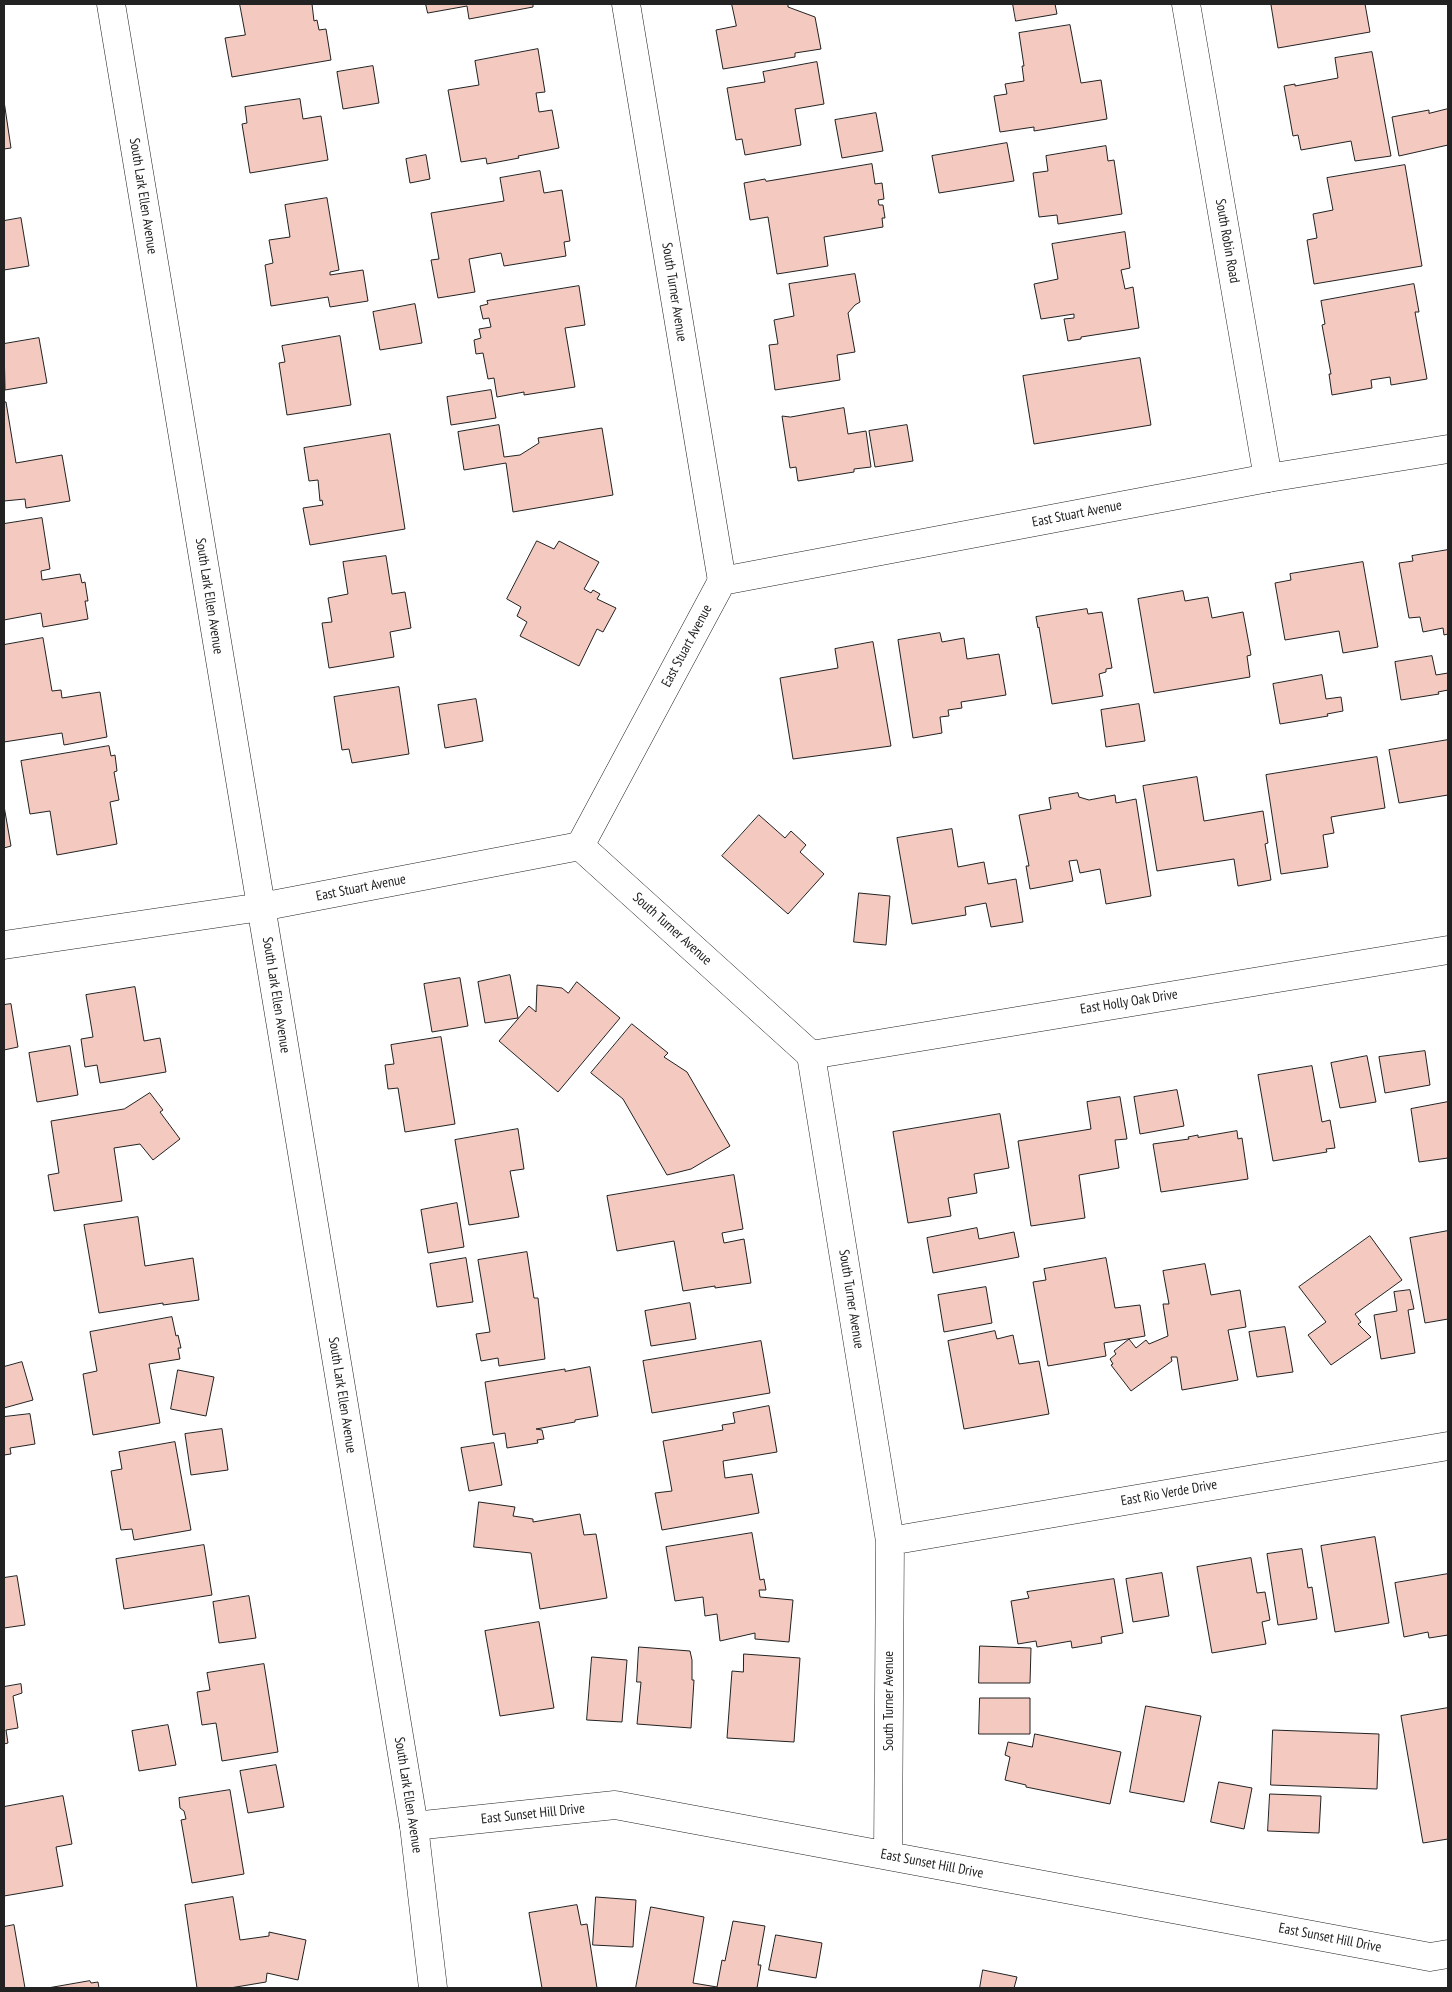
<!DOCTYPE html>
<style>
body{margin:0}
#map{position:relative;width:1452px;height:1992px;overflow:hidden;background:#fff;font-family:"PT Sans Narrow",sans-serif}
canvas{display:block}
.frame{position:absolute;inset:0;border:5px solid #222;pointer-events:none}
</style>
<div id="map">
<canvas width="1452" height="1992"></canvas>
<div class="frame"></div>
</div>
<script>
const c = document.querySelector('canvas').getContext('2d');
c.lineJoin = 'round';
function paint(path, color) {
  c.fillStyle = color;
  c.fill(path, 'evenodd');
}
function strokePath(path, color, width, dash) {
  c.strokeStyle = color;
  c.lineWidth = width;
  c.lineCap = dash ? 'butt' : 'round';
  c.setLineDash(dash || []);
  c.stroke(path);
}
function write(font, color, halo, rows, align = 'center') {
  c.font = font + ' "PT Sans Narrow",sans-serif';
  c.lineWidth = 4;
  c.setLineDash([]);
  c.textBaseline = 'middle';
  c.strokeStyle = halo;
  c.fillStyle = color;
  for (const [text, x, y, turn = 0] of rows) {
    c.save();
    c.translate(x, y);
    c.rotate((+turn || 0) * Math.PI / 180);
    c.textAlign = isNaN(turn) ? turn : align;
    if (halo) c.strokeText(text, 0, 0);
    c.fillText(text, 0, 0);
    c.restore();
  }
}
const building = new Path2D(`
 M240 4H312L314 21 317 20 319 30 326 29 331 60 232 77 225 38 245 35Z
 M426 4H533V7L469 19 467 6 428 13Z
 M732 4H788V7L815 17 821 49 795 53V57L723 69 716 30 736 26Z
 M1013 4H1055L1057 14 1016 21Z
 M1279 4H1365L1370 32 1278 48 1271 5Z
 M1070 25 1081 83 1101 80 1107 119 1034 131V127L1000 132 994 96 1007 94 1005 84 1024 81 1022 66H1024L1019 33Z
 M538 49 545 92 536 93 539 112 552 110 559 148 518 156 519 158 487 164 486 158 461 162 448 90 479 85 475 61Z
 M1372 52 1391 156 1355 161 1351 141 1301 150 1298 135 1293 136 1284 86 1295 84V86L1338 78 1335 58Z
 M817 62 824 104 795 109 801 145 745 155 742 139 736 140 727 88 765 82 763 72Z
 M373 66 379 103 343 109 337 72Z
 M300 99 303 119 321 116 328 160 250 173 242 124 247 123 245 107Z
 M4 101 11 148 4 149Z
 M1448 109V145L1399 156 1392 117 1429 110V113Z
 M876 113 883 151 842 158 835 120Z
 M1007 143 1014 181 939 193 932 156Z
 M1106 146 1108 161 1114 160 1122 214 1058 224 1057 215 1039 217 1033 173 1048 171 1046 156Z
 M426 155 430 179 410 183 406 159Z
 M872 164 875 184 882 183 884 199 878 200 879 205H883L885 218H882L883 227 824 237 828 266 777 274 768 217 750 220 744 183 765 179 766 181Z
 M1405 165 1422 266 1314 284 1307 240 1317 238 1313 214 1333 210 1327 178Z
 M540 171 544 193 562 190 570 241 564 242 566 256 504 266 501 253 469 259 475 292 438 298 431 260 439 259 431 213 504 201 500 178Z
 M327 198 339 270 330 272V275L363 270 368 301 330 307 328 297 271 306 265 265 273 263 269 240 290 237 285 205Z
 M21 218 29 266 4 270V221Z
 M1125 232 1130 268 1121 270 1125 289 1133 287 1139 328 1081 337V339L1068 341 1064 319 1074 318V314L1041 319 1034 284 1058 279 1052 244Z
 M855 274 860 302 855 305 848 313 855 352 837 355 840 380 775 390 769 345 778 344 774 320 794 316 789 284Z
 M1414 284 1419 312H1415L1427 379 1391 385 1390 377 1371 380 1372 388 1332 395 1329 374H1331L1322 325 1325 324 1321 301Z
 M579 286 585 325 565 328 575 387 524 395V392L497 397 494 378 488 379 483 353 476 354 474 340 481 338 479 329 491 327 489 318 483 319 480 306 488 304 487 301Z
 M415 304 422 343 380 350 373 312Z
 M340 336 351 405 287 415 279 363 285 362 282 346Z
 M39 338 47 383 5 390 4 344Z
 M1140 358 1151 425 1034 444 1023 376Z
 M491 390 496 418 451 425 447 397Z
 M4 402H6L16 463 62 455 70 501 26 508 25 499 4 501Z
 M844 408 848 434 866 431 871 467 854 469V472L798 481 796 467 790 468 782 416 790 417Z
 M499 425 504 457 520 455 539 443 538 438 602 428 613 495 513 512 506 463 464 470 458 432Z
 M907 425 913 461 875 467 869 431Z
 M390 434 405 529 310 545 303 508 323 505 322 500 320 501 318 480 309 481 304 448Z
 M42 518 50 569 41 571 42 580 80 574 82 583 85 582 88 601H85L88 619 43 627 41 613 4 620V524Z
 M537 541 554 549 559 541 599 562 584 589 591 593 593 590 600 594 597 599 616 608 603 632 597 629 579 666 520 636 527 622 517 616 521 607 507 599Z
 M1448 550V634L1444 635 1443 628 1423 632 1420 617 1409 618 1399 563 1413 561 1412 556Z
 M386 556 392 594 405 592 411 628 390 632 394 657 329 668 322 623 332 622 328 598 348 594 343 562Z
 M1363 562 1378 647 1343 653 1339 631 1285 640 1275 583 1291 580 1290 574Z
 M1183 591 1185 601 1208 597 1212 618 1243 612 1251 655 1247 656 1250 677 1154 693 1138 599Z
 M1087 609 1088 614 1102 612 1112 668 1106 669V672L1099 674 1103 696 1052 704 1039 627 1038 628 1036 617Z
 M940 633 942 642 964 638 967 659 999 654 1006 695 961 702 962 708 948 710 949 716 940 717 942 733 913 738 898 640Z
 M43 638 52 691 61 690 62 698 100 692 107 737 64 745 62 733 4 742V645Z
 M873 642 891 746 793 759 780 678 838 668 835 649Z
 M1432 656 1436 675 1448 673V690L1438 692 1439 694 1401 700 1395 662Z
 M1322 675 1326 699 1341 697 1343 711 1327 714 1328 716 1280 724 1273 684Z
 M399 687 409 754 352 763 349 749 342 750 334 697Z
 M476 699 483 741 445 748 438 705Z
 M1139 704 1145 741 1106 747 1101 710Z
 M1448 740V795L1399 803 1389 750Z
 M109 746 111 756 115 755 117 771 114 772 119 800 110 802 117 844 57 855 50 811 30 814 21 761Z
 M1377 757 1385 808 1331 817 1334 833 1323 835 1328 867 1281 874 1266 775Z
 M1197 777 1204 821 1263 811 1268 843 1265 844 1271 880 1238 886 1234 859 1157 871 1143 786Z
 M1078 793 1079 797 1089 800 1115 795 1116 803 1136 799 1151 896 1106 904 1100 869 1080 873 1077 860 1069 861 1073 881 1030 889 1026 866H1029L1019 815 1051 809 1049 798Z
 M4 806 11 846 4 848Z
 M759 815 785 838 791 831 806 845 800 852 824 874 788 914 722 856Z
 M952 829 958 867 984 862 988 884 1016 879 1023 922 991 927 986 903 965 907 966 915 912 924 897 838Z
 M859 893 890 896 886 945 854 942Z
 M510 975 518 1018 485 1023 478 982Z
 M460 978 468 1026 432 1032 424 984Z
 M577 982 620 1018 558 1092 499 1041 529 1006 536 1012 537 985 562 988 568 993Z
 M135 987 144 1041 160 1038 166 1072 100 1083 97 1065 85 1067 81 1039 93 1037 86 995Z
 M11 1004 18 1047 4 1050V1005Z
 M632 1024 668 1053 664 1057 687 1072 730 1146 691 1169 667 1175 623 1099 591 1073Z
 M441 1037 455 1124 405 1132 398 1088 388 1089 385 1065 394 1064 391 1045Z
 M70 1046 78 1095 37 1102 29 1053Z
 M1425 1051 1430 1085 1385 1093 1379 1057Z
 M1367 1056 1376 1102 1340 1108 1331 1063Z
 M1312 1066 1322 1122 1330 1120 1335 1148 1326 1149 1327 1152 1273 1161 1258 1075Z
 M1177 1090 1184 1126 1140 1134 1134 1097Z
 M150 1093 163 1110 160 1112 180 1139 153 1160 140 1144 114 1148 122 1201 54 1211 48 1175 59 1173 51 1121 124 1109Z
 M1120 1097 1127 1139 1115 1140 1119 1168 1079 1175 1085 1218 1031 1226 1018 1141 1091 1129 1087 1102Z
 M1448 1102V1158L1419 1162 1411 1109Z
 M1000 1114 1009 1168 974 1174 977 1193 948 1198 951 1216 908 1223 893 1132Z
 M518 1129 524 1169 510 1171 519 1217 469 1225 455 1140Z
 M1237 1131 1238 1139 1242 1138 1248 1179 1161 1192 1153 1144 1189 1139 1188 1137 1198 1135V1137Z
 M734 1175 743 1229 722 1233 724 1243 744 1239 751 1283 715 1288V1286L683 1291 674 1241 617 1251 607 1196Z
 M457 1203 464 1247 428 1253 421 1210Z
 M138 1217 145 1266 193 1258 199 1300 163 1305V1303L99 1313 84 1225Z
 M977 1228 979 1239 1014 1232 1019 1257 933 1273 927 1238Z
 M1448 1231V1319L1425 1323 1410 1238Z
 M1370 1236 1402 1280 1355 1314 1361 1322 1358 1324 1371 1337 1331 1365 1308 1335 1326 1322 1299 1287Z
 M527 1252 534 1298H538L545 1359 499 1366 498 1358 481 1361 476 1334 490 1332 478 1260Z
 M466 1258 473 1302 437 1307 430 1264Z
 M1106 1258 1115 1308 1140 1305 1145 1336 1104 1343 1106 1356 1048 1366 1033 1282 1046 1280 1044 1269Z
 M1205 1264 1211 1295 1240 1290 1246 1327 1228 1330 1238 1380 1182 1390 1177 1357H1171L1172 1361 1131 1391 1111 1365 1113 1364 1110 1359 1116 1354 1114 1351 1129 1339 1136 1348 1146 1340 1149 1344 1168 1336 1163 1304H1169L1163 1271Z
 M986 1287 992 1323 944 1332 938 1295Z
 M1410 1290 1414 1309 1408 1310 1415 1353 1381 1359 1374 1315 1397 1311 1394 1292Z
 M690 1303 696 1339 651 1346 645 1311Z
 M172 1317 176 1336 178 1335 181 1348H178L180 1359 149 1364 160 1423 93 1435 83 1374 97 1371 90 1332Z
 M1285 1327 1293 1372 1257 1377 1249 1332Z
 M995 1331 997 1339 1013 1335 1019 1364 1039 1361 1049 1414 964 1429 948 1341Z
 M761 1341 770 1393 652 1413 643 1361Z
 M22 1362 33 1400 4 1408V1367Z
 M590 1367 598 1416 575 1420V1422L536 1429 542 1430 544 1439 537 1440 538 1443 507 1448 505 1433 493 1435 485 1382 565 1369V1371Z
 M178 1370 214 1377 206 1416 171 1409Z
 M769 1406 777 1452 723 1461 725 1478 752 1474 759 1513 662 1530 655 1493 672 1491 663 1441 723 1430 722 1425 735 1423 733 1413Z
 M30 1414 35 1444 10 1448 11 1454 4 1455V1417Z
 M222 1429 228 1470 191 1475 185 1434Z
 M175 1442 191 1530 134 1540 132 1529 121 1530 111 1471 122 1469 119 1452Z
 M494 1443 502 1485 469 1491 461 1448Z
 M479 1502 515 1507 513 1516 533 1519V1522L580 1514 584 1535 596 1534 607 1598 540 1609 531 1553 474 1547Z
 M752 1533 760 1580 764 1579 766 1590H759L760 1597 793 1600 789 1642 755 1639V1633L720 1641 717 1614 705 1616 703 1597 675 1601 666 1547Z
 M1375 1537 1389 1623 1335 1632 1321 1546Z
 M204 1545 212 1595 124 1609 116 1559Z
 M1302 1549 1308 1588 1312 1587 1317 1619 1278 1625 1267 1554Z
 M1251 1558 1257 1593 1265 1592 1270 1620 1262 1622 1266 1644 1212 1653 1197 1567Z
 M1162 1573 1169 1616 1133 1622 1126 1579Z
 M1448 1574V1635L1429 1638 1428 1632 1404 1637 1395 1583Z
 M17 1576 25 1625 4 1628V1578Z
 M1114 1579 1123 1633 1101 1637 1102 1643 1072 1648 1071 1641 1037 1647 1036 1641 1018 1644 1011 1601 1029 1598 1027 1592Z
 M249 1596 256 1638 219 1643 213 1602Z
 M539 1622 554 1708 500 1716 485 1631Z
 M980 1646 1031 1648 1030 1683H979Z
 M639 1647 690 1651 692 1660V1680H694L691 1728 637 1724 641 1682H637Z
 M744 1654 800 1658 794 1742 727 1738 732 1671 743 1672Z
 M592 1657 627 1660 622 1722 587 1720Z
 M264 1664 278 1752 222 1761 216 1723 202 1725 197 1692 210 1690 207 1673Z
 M21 1684 22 1693 13 1696 18 1728 6 1730 8 1743 4 1744V1687Z
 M980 1698H1030V1734H979Z
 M1146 1706 1201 1716 1184 1802 1130 1792Z
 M1448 1708V1839L1423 1843 1401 1716Z
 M168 1725 176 1765 139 1771 132 1731Z
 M1273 1730 1379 1734 1377 1789 1271 1785Z
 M1035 1734 1121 1752 1110 1804 1026 1787V1785L1005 1780 1010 1757 1005 1755 1008 1742 1032 1747Z
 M276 1765 284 1807 248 1813 240 1771Z
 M1219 1782 1252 1788 1244 1829 1211 1822Z
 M230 1790 244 1874 192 1883 181 1820 186 1819 184 1811 180 1808 179 1798Z
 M1270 1794 1321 1796 1319 1833 1268 1831Z
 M63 1796 72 1844 56 1847 63 1886 4 1896V1807Z
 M233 1897 240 1940 269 1936V1932L306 1940 298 1980 267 1973 266 1982 230 1988H197L185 1905Z
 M596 1897 636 1900 633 1947 593 1945Z
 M577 1905 581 1925 587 1924 597 1988H542L529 1913Z
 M651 1907 704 1917 693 1983 717 1987 722 1960 725 1961 733 1921 765 1926 758 1965H761L757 1988H636Z
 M14 1925 25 1988H4V1927Z
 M776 1935 822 1943 816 1978 769 1970Z
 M983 1970 1017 1977 1014 1988H980Z
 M90 1981 91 1983 98 1982 99 1988H48Z`);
const street = new Path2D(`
 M626 4 722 581
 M1186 4 1268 478
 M811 1055 890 1541 888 1855
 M890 1541 1448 1446
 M414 1826 615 1805 1430 1957 1448 1954`);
const secondary = new Path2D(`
 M111 4 414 1826 433 1988
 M580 846 811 1055 1448 950
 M4 945 261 907 580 846 722 581 1268 478 1448 449`);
const streetNames = [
 ["South Lark Ellen Avenue",143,196,81],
 ["South Robin Road",1227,241,80],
 ["South Turner Avenue",674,292,81],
 ["East Stuart Avenue",1077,514,-11],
 ["South Lark Ellen Avenue",209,596,81],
 ["East Stuart Avenue",687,646,-62],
 ["East Stuart Avenue",361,888,-11],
 ["South Turner Avenue",672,929,42],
 ["South Lark Ellen Avenue",276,995,81],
 ["East Holly Oak Drive",1129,1002,-9],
 ["South Turner Avenue",851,1299,81],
 ["South Lark Ellen Avenue",342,1395,81],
 ["East Rio Verde Drive",1169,1493,-10],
 ["South Turner Avenue",889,1701,-90],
 ["South Lark Ellen Avenue",408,1795,81],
 ["East Sunset Hill Drive",533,1814,-6],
 ["East Sunset Hill Drive",932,1864,11],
 ["East Sunset Hill Drive",1330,1938,11]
];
paint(building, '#f3c9c0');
strokePath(building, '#222', 1);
strokePath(street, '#222', 29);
strokePath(secondary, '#222', 29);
strokePath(street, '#fff', 28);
strokePath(secondary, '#fff', 28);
write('14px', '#222', '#fff', streetNames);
</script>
